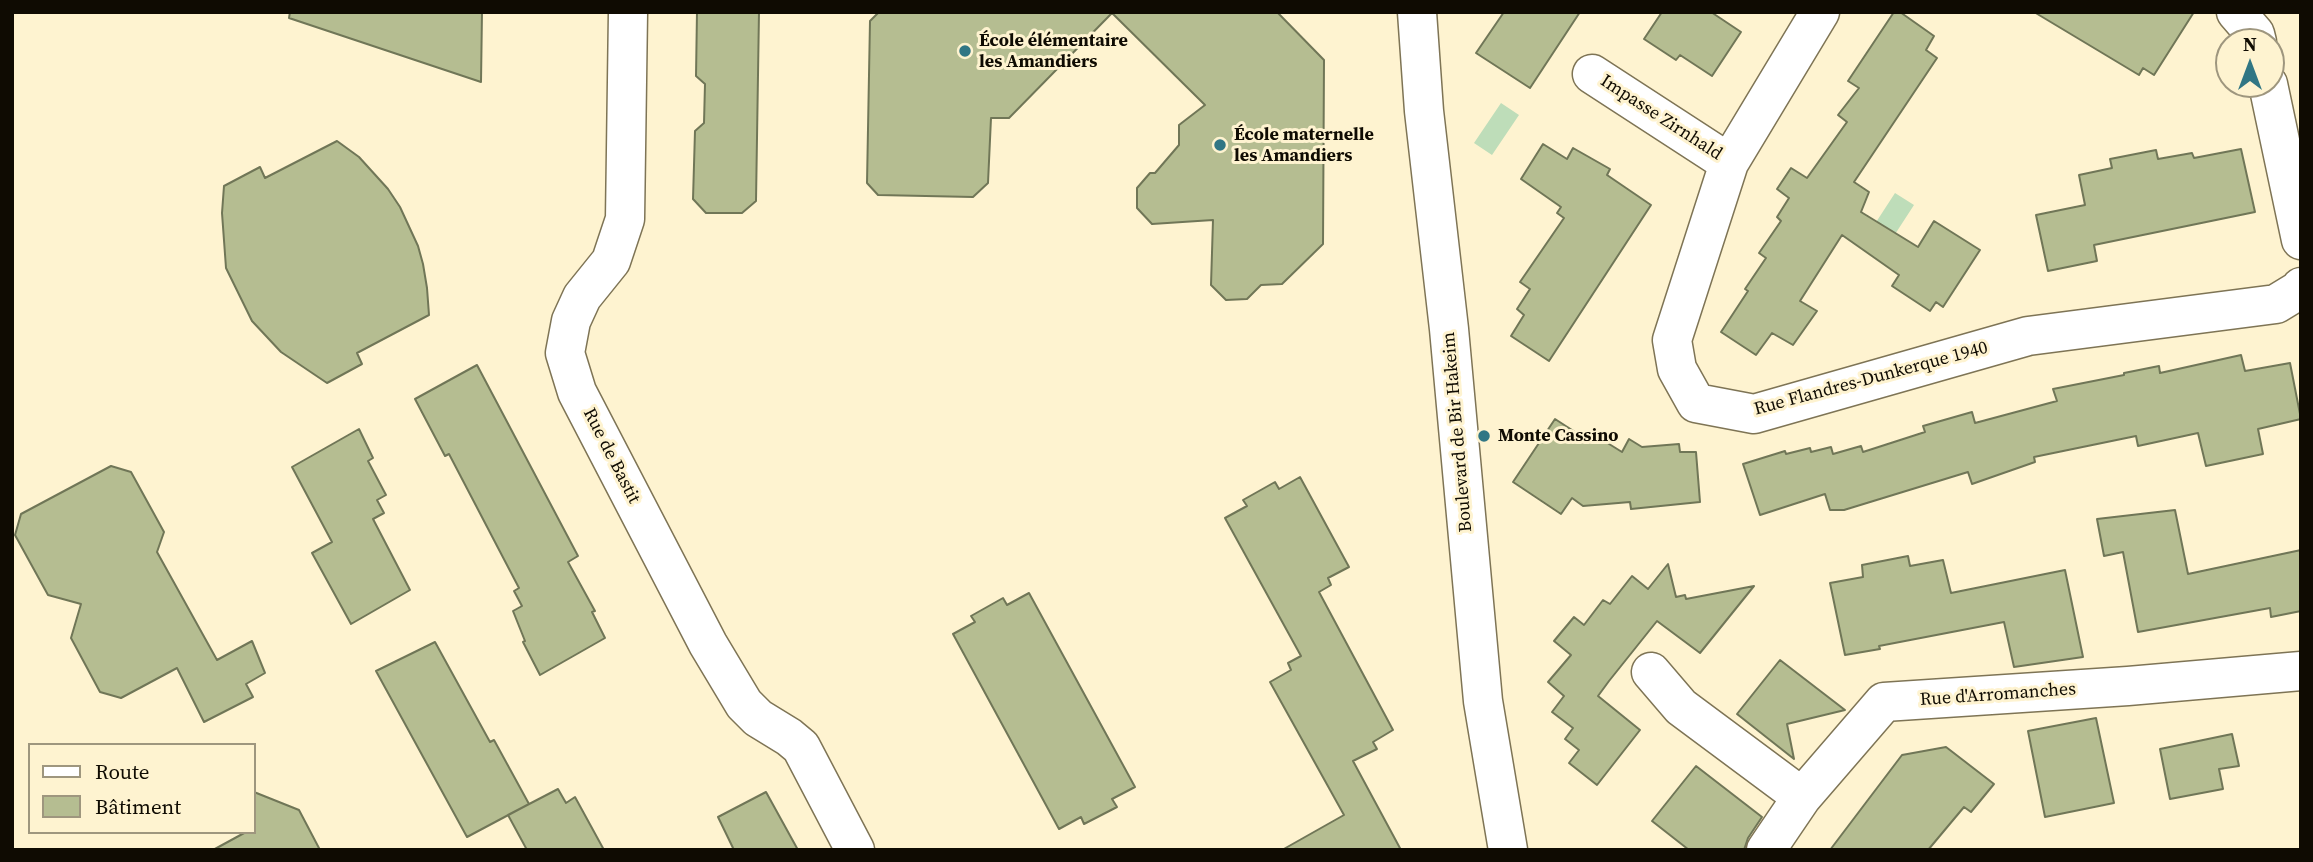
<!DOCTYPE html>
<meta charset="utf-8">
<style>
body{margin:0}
#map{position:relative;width:2313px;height:862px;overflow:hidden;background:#fef3d0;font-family:"Source Serif 4",serif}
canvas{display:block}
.frame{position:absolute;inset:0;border:14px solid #0f0b02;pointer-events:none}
.legend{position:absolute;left:28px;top:743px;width:228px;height:91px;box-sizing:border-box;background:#fef3d0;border:2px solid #9e967e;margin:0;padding:9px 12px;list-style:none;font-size:21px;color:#0f0b02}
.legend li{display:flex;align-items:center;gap:14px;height:35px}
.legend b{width:35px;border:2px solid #9e967e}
.north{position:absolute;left:2215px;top:28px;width:70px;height:70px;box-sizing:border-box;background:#fef3d0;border:2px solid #9e967e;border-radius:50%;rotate:0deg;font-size:19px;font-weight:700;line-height:28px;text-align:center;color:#0f0b02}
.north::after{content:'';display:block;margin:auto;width:24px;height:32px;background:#317684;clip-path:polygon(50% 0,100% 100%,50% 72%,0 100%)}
</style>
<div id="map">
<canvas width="2313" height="862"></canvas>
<div class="frame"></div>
<ul class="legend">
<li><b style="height:9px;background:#fff"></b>Route</li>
<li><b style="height:19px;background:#b5bd91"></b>Bâtiment</li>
</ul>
<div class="north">N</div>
</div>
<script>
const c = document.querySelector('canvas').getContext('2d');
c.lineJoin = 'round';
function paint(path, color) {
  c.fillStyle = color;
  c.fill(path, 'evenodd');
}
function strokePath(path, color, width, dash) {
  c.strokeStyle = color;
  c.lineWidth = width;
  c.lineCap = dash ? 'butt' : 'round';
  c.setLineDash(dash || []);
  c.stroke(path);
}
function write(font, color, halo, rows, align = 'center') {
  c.font = font + ' "Source Serif 4",serif';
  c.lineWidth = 6;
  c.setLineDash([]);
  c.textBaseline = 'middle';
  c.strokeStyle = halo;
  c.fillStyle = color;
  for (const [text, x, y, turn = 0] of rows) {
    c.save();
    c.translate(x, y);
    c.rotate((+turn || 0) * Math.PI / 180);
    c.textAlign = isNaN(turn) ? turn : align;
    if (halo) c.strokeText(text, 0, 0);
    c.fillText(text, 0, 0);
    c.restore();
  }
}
const water = new Path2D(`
 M1501 103 1519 115 1492 155 1474 143Z
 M1895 193 1914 205 1888 245 1869 233Z`);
const building = new Path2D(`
 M290 12H482L481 82 289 18Z
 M697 12H759L756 201 742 213H706L693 199 695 131 704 123 705 84 696 76Z
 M879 12H1277L1324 60 1323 244 1282 284 1261 285 1247 299 1226 300 1211 285 1213 220 1152 224 1137 208V188L1150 173H1155L1179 145V125L1205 105 1112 13 1009 118H991L988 183 973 197 878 195 867 183 870 21Z
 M1504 12H1580L1530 88 1476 53Z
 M1662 12H1711L1741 32 1712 76 1680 55 1676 60 1644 39Z
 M1894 12H1900L1934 36 1926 50 1937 58 1854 182 1869 192 1861 212 1918 247 1934 221 1980 250 1943 307 1936 302 1930 311 1892 286 1899 275 1842 235 1800 301 1817 311 1793 345 1772 333 1756 355 1721 332 1748 291 1745 289 1766 258 1759 253 1781 221 1777 217 1789 198 1777 189 1791 168 1807 178 1847 122 1838 115 1859 88 1848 81Z
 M2034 12H2194L2154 75 2143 68 2139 75Z
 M337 141 359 157 388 189 400 207 418 246 423 264 427 288 429 315 357 353 362 364 327 383 281 352 252 321 226 268 222 213 224 186 260 167 265 178Z
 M1543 144 1567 159 1573 148 1610 169 1607 175 1651 205 1549 361 1511 336 1524 315 1517 309 1530 289 1520 282 1564 218 1557 213 1561 207 1521 179Z
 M2241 149 2255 212 2094 245 2097 261 2048 271 2036 215 2085 205 2079 175 2112 168 2110 159 2156 150 2158 159 2192 153 2194 158Z
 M2241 355 2245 371 2290 363 2301 419 2258 429 2263 454 2206 466 2198 433 2138 446 2136 436 2034 457 2035 462 1972 484 1968 472 1844 510H1830L1825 494 1760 515 1743 464 1785 451 1786 454 1810 448 1811 452 1831 447 1833 454 1861 446 1863 452 1925 432 1923 426 1972 412 1975 423 2057 401 2053 389 2124 375V373L2159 366 2160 373Z
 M477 365 578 556 568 562 595 611 592 612 605 638 540 675 523 642 525 641 513 611 522 606 514 591 519 588 449 454 445 456 415 399Z
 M1555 419 1589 441 1593 434 1622 452 1629 439 1642 447 1679 444 1680 452H1696L1700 502 1631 509 1630 502 1583 506 1572 498 1561 514 1513 482Z
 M359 429 373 458 368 461 386 495 377 500 384 513 373 519 410 590 351 624 312 553 332 542 292 467Z
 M111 466 131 472 164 532 157 552 217 660 252 641 265 673 246 684 253 697 204 722 177 668 121 698 100 692 71 638 81 604 48 595 15 535 21 514Z
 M1300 477 1349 567 1328 578 1331 585 1319 592 1393 730 1373 742 1377 749 1353 761 1401 850H1282L1344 815 1270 682 1291 670 1288 663 1301 656 1225 518 1247 506 1243 500 1275 482 1279 489Z
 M2175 510 2188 574 2301 550V611L2271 617 2270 608 2138 632 2123 552 2104 556 2097 519Z
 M1908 556 1910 566 1943 560 1951 593 2065 570 2083 657 2014 667 2004 622 1879 646 1880 649 1845 655 1830 583 1863 577 1862 565Z
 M1668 564 1676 597 1685 595 1686 599 1754 586 1700 653 1657 621 1609 681 1598 696 1640 730 1597 785 1569 763 1579 750 1565 739 1573 728 1552 712 1564 696 1548 682 1571 655 1554 641 1574 617 1584 625 1603 600 1610 604 1632 576 1648 589Z
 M1029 593 1135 787 1112 799 1117 807 1084 824 1081 817 1059 829 953 634 975 622 971 616 1003 598 1007 605Z
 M435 642 490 742 494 740 529 804 467 837 376 671Z
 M1780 660 1845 710 1787 724 1794 759 1737 714Z
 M2096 718 2114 803 2045 817 2028 731Z
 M2232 734 2239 766 2219 769 2223 789 2170 799 2160 749Z
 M1946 747 1994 784 1971 812 1964 807 1928 850H1830L1902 755Z
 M1696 766 1762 817 1748 838 1744 850H1689L1652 821Z
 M558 789 566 803 575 797 604 850H527L508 815Z
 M254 792 299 810 320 850H213L246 832H254Z
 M766 792 798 850H734L718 817Z`);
const street = new Path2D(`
 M628 12 625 219 611 261 582 297 571 321 565 353 577 392 708 644 744 704 758 718 789 737 801 747 855 850
 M1417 12 1424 111 1449 329 1483 701 1508 850
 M1820 12 1729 163 1672 340 1677 369 1696 403 1754 414 2028 336 2276 304 2299 290 2301 287
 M2236 12 2255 34 2257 42
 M1592 74 1729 163
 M2268 84 2301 240
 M1651 672 1681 707 1802 797
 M1766 850 1802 797 1884 702 2128 686 2301 671`);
const markers = [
 [965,51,7,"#317684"],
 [1220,145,7,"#317684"],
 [1484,436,7,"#317684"]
];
const poiNames = [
 ["École élémentaire",979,41],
 ["les Amandiers",979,62],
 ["École maternelle",1234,135],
 ["les Amandiers",1234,156],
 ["Monte Cassino",1498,436]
];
const streetNames = [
 ["Impasse Zirnhald",1661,118,33],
 ["Rue Flandres-Dunkerque 1940",1871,379,-15],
 ["Boulevard de Bir Hakeim",1458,432,-95],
 ["Rue de Bastit",611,456,63],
 ["Rue d'Arromanches",1998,695,-4]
];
paint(water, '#beddb9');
paint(building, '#b5bd91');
strokePath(building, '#707657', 2);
strokePath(street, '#7e7455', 41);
strokePath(street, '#fff', 38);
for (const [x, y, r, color] of markers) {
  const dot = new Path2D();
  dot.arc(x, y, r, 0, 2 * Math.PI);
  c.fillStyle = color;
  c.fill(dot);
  strokePath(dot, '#fef3d0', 2.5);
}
write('bold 18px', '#0f0b02', '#fef3d0', poiNames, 'left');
write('18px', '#0f0b02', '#fef3d0', streetNames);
</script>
